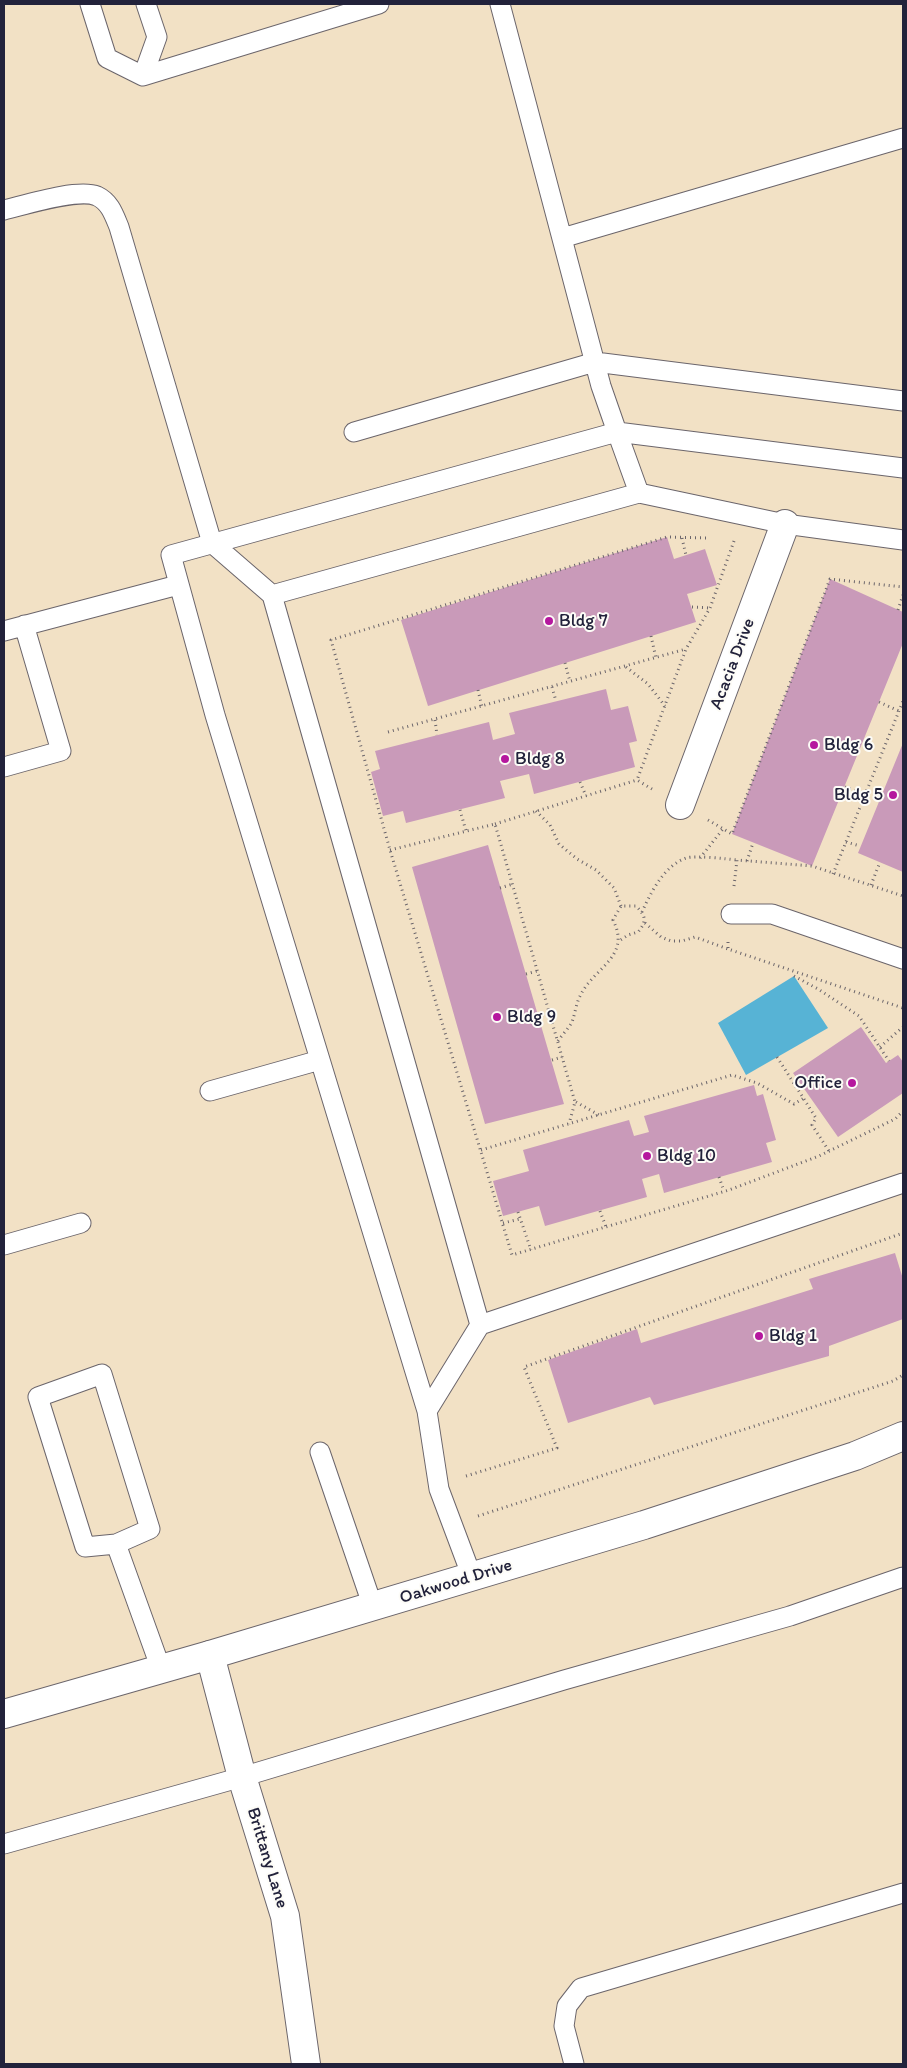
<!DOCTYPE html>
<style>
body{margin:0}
#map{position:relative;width:907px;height:2068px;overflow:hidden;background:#f2e1c5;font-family:Itim,sans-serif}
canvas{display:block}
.frame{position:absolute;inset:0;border:5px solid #22223b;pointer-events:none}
</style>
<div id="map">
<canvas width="907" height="2068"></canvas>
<div class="frame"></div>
</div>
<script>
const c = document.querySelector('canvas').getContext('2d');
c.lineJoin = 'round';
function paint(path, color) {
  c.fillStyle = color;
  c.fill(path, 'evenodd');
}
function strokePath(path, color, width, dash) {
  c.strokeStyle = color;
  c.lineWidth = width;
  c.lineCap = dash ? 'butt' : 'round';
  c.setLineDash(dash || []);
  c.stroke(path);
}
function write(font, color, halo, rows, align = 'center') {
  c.font = font + ' Itim,sans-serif';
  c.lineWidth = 4;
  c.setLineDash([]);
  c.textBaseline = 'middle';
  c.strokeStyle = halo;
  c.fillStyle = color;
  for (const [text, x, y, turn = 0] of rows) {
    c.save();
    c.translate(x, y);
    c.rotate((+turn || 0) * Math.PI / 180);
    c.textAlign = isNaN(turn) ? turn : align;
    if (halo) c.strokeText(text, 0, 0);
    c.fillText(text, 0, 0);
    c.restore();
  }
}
const water = new Path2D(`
 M794 976 828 1028 746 1075 718 1023Z`);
const building = new Path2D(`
 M667 537 674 559 705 549 717 585 687 594 696 622 428 706 401 620Z
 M830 579 903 612V643L812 866 732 834Z
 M606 689 611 710 628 706 637 741 629 743 635 767 534 794 529 774 500 781 505 798 406 823 403 811 383 816 371 772 380 769 375 751 489 722 493 740 515 734 509 713Z
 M903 743V872L858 853Z
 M488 845 564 1104 485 1124 412 867Z
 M861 1027 886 1063 898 1055 903 1062V1093L838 1137 793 1073Z
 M754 1085 757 1096 763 1094 776 1140 766 1143 772 1162 664 1193 659 1174 642 1179 647 1197 545 1226 539 1206 503 1216 493 1181 529 1171 523 1150 629 1120 634 1136 649 1132 644 1116Z
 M895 1253 903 1279V1319L829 1346V1356L654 1405 650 1397 568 1423 548 1360 637 1329 641 1343 813 1289 809 1279Z`);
const path = new Path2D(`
 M682 538 686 555
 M706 538 667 537 331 640 390 850 512 1255 729 1190 819 1156 895 1119 903 1111
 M692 607 710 608
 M898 610 903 595
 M651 636 656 658
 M565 663 570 682
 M626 667 648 684 665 706
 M552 687 556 701
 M478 690 482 707
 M879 702 899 711
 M435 720 437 735
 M388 732 686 649
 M580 782 586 796
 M845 787 865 795
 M652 789 637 780 686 649 710 608 734 541
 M460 810 466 831
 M536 811 550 825 559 844 577 859 596 870 614 888 621 906
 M708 820 732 834 830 579 903 587
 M495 824 637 780
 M846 842 860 846
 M390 850 495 824 575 1102 569 1124
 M700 858 723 829
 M747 861 753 843
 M833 874 903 701
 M871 885 880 862
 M734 886 737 860 812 866 903 896
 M500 888 513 884
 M642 912C651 892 664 866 686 858 695 855 727 859 737 860
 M645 923 661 937 671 941H682L695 937 728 949
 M728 942V949L903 1008
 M526 974 537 971
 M794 976 818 989 859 1016 889 1061
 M558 1041C562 1035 568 1029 572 1022 575 1014 576 1004 580 996 593 968 632 957 613 920L621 906H636C646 916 647 921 638 932L628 935 619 941
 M880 1047 903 1027
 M777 1057 816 1118 812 1125 829 1151
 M552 1060 562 1057
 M576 1102 599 1115
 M481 1150 732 1075 757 1083 794 1104 804 1098
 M719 1177 724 1191
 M600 1211 606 1227
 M518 1212 531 1250
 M503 1223 520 1219
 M466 1476 557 1448 524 1367 903 1233
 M478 1516 893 1381 903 1375`);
const lane = new Path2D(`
 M90 4 107 58 143 76 379 4
 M500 4 601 386 617 432 903 468
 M143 76 157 37 146 4
 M4 210C25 205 78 188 97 196 110 202 114 215 119 227L212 543 272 595
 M562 238 903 138
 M354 432 595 362 903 401
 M903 540 785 524 639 493 272 595 480 1325 903 1183
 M4 631 178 585
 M4 767 61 751 24 625
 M731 914H772L903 959
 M210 1091 320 1060
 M4 1245 81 1223
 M427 1411 480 1325
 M320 1452 373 1607
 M116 1544 85 1547 38 1397 102 1374 150 1529 116 1544 161 1669
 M472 1577 439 1489 427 1411 215 715 171 555 617 432 639 493
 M4 1844 242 1777 564 1680 790 1616 903 1577
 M574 2064 564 2026 567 2006 581 1988 903 1893`);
const street = new Path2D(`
 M680 805 785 524
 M210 1655 242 1777 285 1916 306 2064`);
const secondary = new Path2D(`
 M4 1714 210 1655 644 1525 855 1456 903 1436`);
const markers = [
 [549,621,5,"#b5179e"],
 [814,745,5,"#b5179e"],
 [505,759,5,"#b5179e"],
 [893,795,5,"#b5179e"],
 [497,1017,5,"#b5179e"],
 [852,1083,5,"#b5179e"],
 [647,1156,5,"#b5179e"],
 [759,1336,5,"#b5179e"]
];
const poiNames = [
 ["Bldg 7",559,621],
 ["Bldg 6",824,745],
 ["Bldg 8",515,759],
 ["Bldg 5",883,795,"right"],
 ["Bldg 9",507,1017],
 ["Office",842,1083,"right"],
 ["Bldg 10",657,1156],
 ["Bldg 1",769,1336]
];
const streetNames = [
 ["Acacia Drive",733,664,-69],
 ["Oakwood Drive",456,1582,-17],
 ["Brittany Lane",267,1858,73]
];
paint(water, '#57b3d5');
paint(building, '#c99ab9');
strokePath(lane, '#6b656b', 21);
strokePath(street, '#6b656b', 30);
strokePath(secondary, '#6b656b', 30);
strokePath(path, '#6b656b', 3, [1, 4]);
strokePath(lane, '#fff', 19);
strokePath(street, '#fff', 28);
strokePath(secondary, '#fff', 28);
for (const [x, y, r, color] of markers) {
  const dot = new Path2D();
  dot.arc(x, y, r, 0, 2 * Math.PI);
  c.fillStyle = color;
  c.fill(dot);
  strokePath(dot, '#fdfcf7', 2);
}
write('18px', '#22223b', '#fdfcf7', poiNames, 'left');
write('18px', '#22223b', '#fdfcf7', streetNames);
</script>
